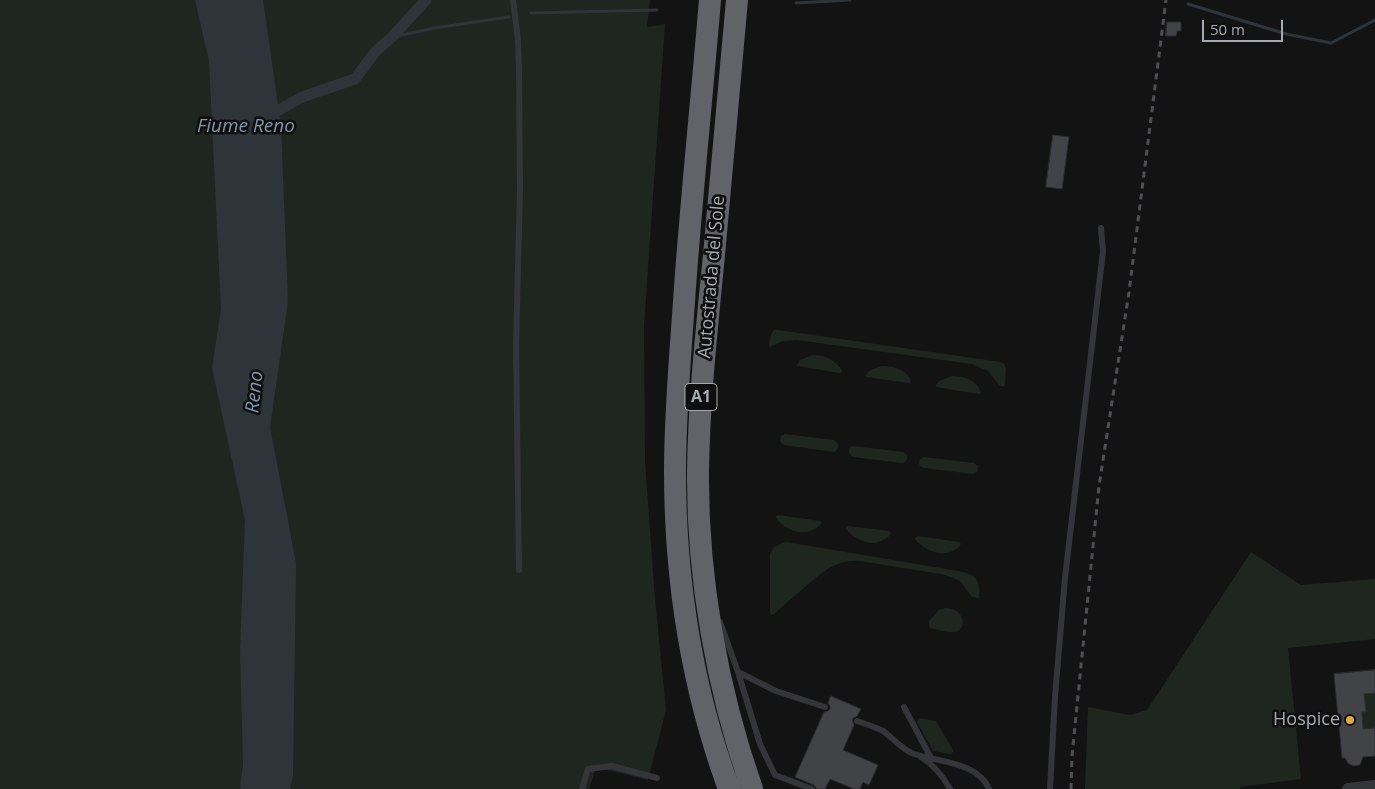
<!DOCTYPE html>
<style>
body{margin:0}
#map{position:relative;width:1375px;height:789px;overflow:hidden;background:#131314;font-family:"Open Sans",sans-serif}
canvas{display:block}
.scale{position:absolute;left:1202px;top:20px;width:81px;height:22px;box-sizing:border-box;border:2px solid #a6aab3;border-top:0;padding-left:6px;font-size:15px;line-height:18px;white-space:nowrap;color:#a6aab3;-webkit-text-stroke:4px #0e0e0f;paint-order:stroke}
</style>
<div id="map">
<canvas width="1375" height="789"></canvas>
<div class="scale">50 m</div>
</div>
<script>
const c = document.querySelector('canvas').getContext('2d');
c.lineJoin = 'round';
function paint(path, color) {
  c.fillStyle = color;
  c.fill(path, 'evenodd');
}
function strokePath(path, color, width, dash) {
  c.strokeStyle = color;
  c.lineWidth = width;
  c.lineCap = dash ? 'butt' : 'round';
  c.setLineDash(dash || []);
  c.stroke(path);
}
function write(font, color, halo, rows, align = 'center') {
  c.font = font + ' "Open Sans",sans-serif';
  c.lineWidth = 5;
  c.setLineDash([]);
  c.textBaseline = 'middle';
  c.strokeStyle = halo;
  c.fillStyle = color;
  for (const [text, x, y, turn = 0] of rows) {
    c.save();
    c.translate(x, y);
    c.rotate((+turn || 0) * Math.PI / 180);
    c.textAlign = isNaN(turn) ? turn : align;
    if (halo) c.strokeText(text, 0, 0);
    c.fillText(text, 0, 0);
    c.restore();
  }
}
const green = new Path2D(`
 M0 0H650L647 27 665 24 644 326 645 461 655 599 666 710 648 780 596 767 589 789H0Z
 M774 330H778L1001 362 1004 364 1006 368 1005 384 1004 386H1000L988 371 972 364 797 340 783 341 770 347 769 344 771 334Z
 M813 355C826 355 834 360 842 370V372L840 373 797 366V365L800 360Z
 M882 366C894 366 908 370 911 382L909 383 866 377V375L869 371Z
 M952 376C964 376 977 380 981 393L979 394 936 387V385L939 381Z
 M785 434 834 440 838 444C839 448 837 450 834 452L784 445 781 443 780 440 781 436Z
 M853 446 903 452 907 455C908 459 906 462 902 463L853 457 850 455C848 451 849 447 853 446Z
 M924 457 974 463 978 466C979 470 977 473 973 474L924 468 920 466C918 461 920 458 924 457Z
 M778 515 820 521 822 523C808 539 787 532 776 518V516Z
 M848 526 890 531 891 534C878 549 857 543 846 529V527Z
 M918 536 959 542 961 544C948 560 927 553 915 539L916 537Z
 M786 542 964 572C979 577 980 583 979 598L972 597 960 581 954 578 941 574 860 561C836 559 821 573 804 588 794 596 784 605 774 614L771 615 770 612V554L774 547Z
 M1251 552 1301 585 1375 579V639L1288 648 1301 779 1240 787V789H1085L1088 707 1130 715 1147 710Z
 M945 608C964 607 969 630 954 632 947 633 937 629 930 628L929 626V621L939 610Z
 M1375 693V728L1363 729 1362 712H1366L1364 694Z
 M919 718 936 721 953 750V752L951 754 933 751 917 722Z`);
const water = new Path2D(`
 M195 0H263L281 126 288 301 270 427 296 563 293 776 290 789H240L243 764 240 649 245 520 212 368 221 309 209 61Z`);
const stream = new Path2D(`
 M796 3 850 0
 M1188 4 1286 34 1331 43 1375 20
 M531 13 657 10
 M392 37 435 28 509 17`);
const canal = new Path2D(`
 M267 117 302 97 355 79 375 52 392 37 426 0`);
const building = new Path2D(`
 M1167 22H1181V31H1177L1176 36H1166Z
 M1053 135 1069 137 1062 189 1046 187Z
 M1375 670V693L1364 694 1366 712H1362L1363 729 1375 728V756L1363 757 1360 765 1353 766 1348 763 1345 758H1342L1334 674Z
 M831 696 861 709 857 716 852 719 854 725 843 750 878 765 869 785 863 782 860 789H854L830 779 825 789H817L814 785 795 777 824 712 828 711 830 709V706L828 703Z`);
const service = new Path2D(`
 M513 0 518 40 519 70 520 190 516 345 519 570
 M720 622 738 672 760 744 775 775 812 789
 M738 672 776 691 825 707
 M904 707 931 758
 M857 721C866 724 875 727 883 731 893 738 902 750 914 754 938 762 978 762 989 789
 M921 757C934 765 943 776 950 789
 M582 789 588 769 612 766 657 778
 M1050 789 1055 697 1065 578 1101 268 1103 252 1101 228`);
const minor = new Path2D(`
 M1348 789 1375 786`);
const motorway = new Path2D(`
 M710 0C702 96 692 191 685 287 681 348 675 409 675 471 675 578 692 688 729 789
 M737 0C730 85 722 170 714 255 707 327 699 399 698 471 697 577 717 689 752 789`);
const rail = new Path2D(`
 M1071 789 1072 756 1099 486 1129 292 1166 0`);
const markers = [
 [1350,720,5,"#ddab42"]
];
const shields = [
 [701,397,32]
];
const shieldNames = [
 ["A1",701,397]
];
const streetNames = [
 ["Autostrada del Sole",712,277,-85]
];
const poiNames = [
 ["Hospice",1340,720]
];
const waterNames = [
 ["Fiume Reno",246,127],
 ["Reno",255,392,-84]
];
paint(green, '#1f2620');
paint(water, '#2d353b');
strokePath(stream, '#2d353b', 3);
strokePath(canal, '#2d353b', 11);
paint(building, '#424347');
strokePath(building, '#2d2d30', 1);
strokePath(service, '#343539', 6);
strokePath(minor, '#343539', 12);
strokePath(motorway, '#616369', 22);
strokePath(rail, '#4d4f53', 3, [6, 5]);
for (const [x, y, r, color] of markers) {
  const dot = new Path2D();
  dot.arc(x, y, r, 0, 2 * Math.PI);
  c.fillStyle = color;
  c.fill(dot);
  strokePath(dot, '#0e0e0f', 2);
}
for (const [x, y, w] of shields) {
  const box = new Path2D();
  box.roundRect(x - w / 2, y - 13.5, w, 27, 4);
  c.fillStyle = '#0e0e0f';
  c.fill(box);
  strokePath(box, '#a6aab3', 1);
}
write('bold 16px', '#a6aab3', null, shieldNames);
write('18px', '#a6aab3', '#0e0e0f', streetNames);
write('18px', '#a6aab3', '#0e0e0f', poiNames, 'right');
write('italic 19px', '#8096ab', '#0e0e0f', waterNames);
</script>
